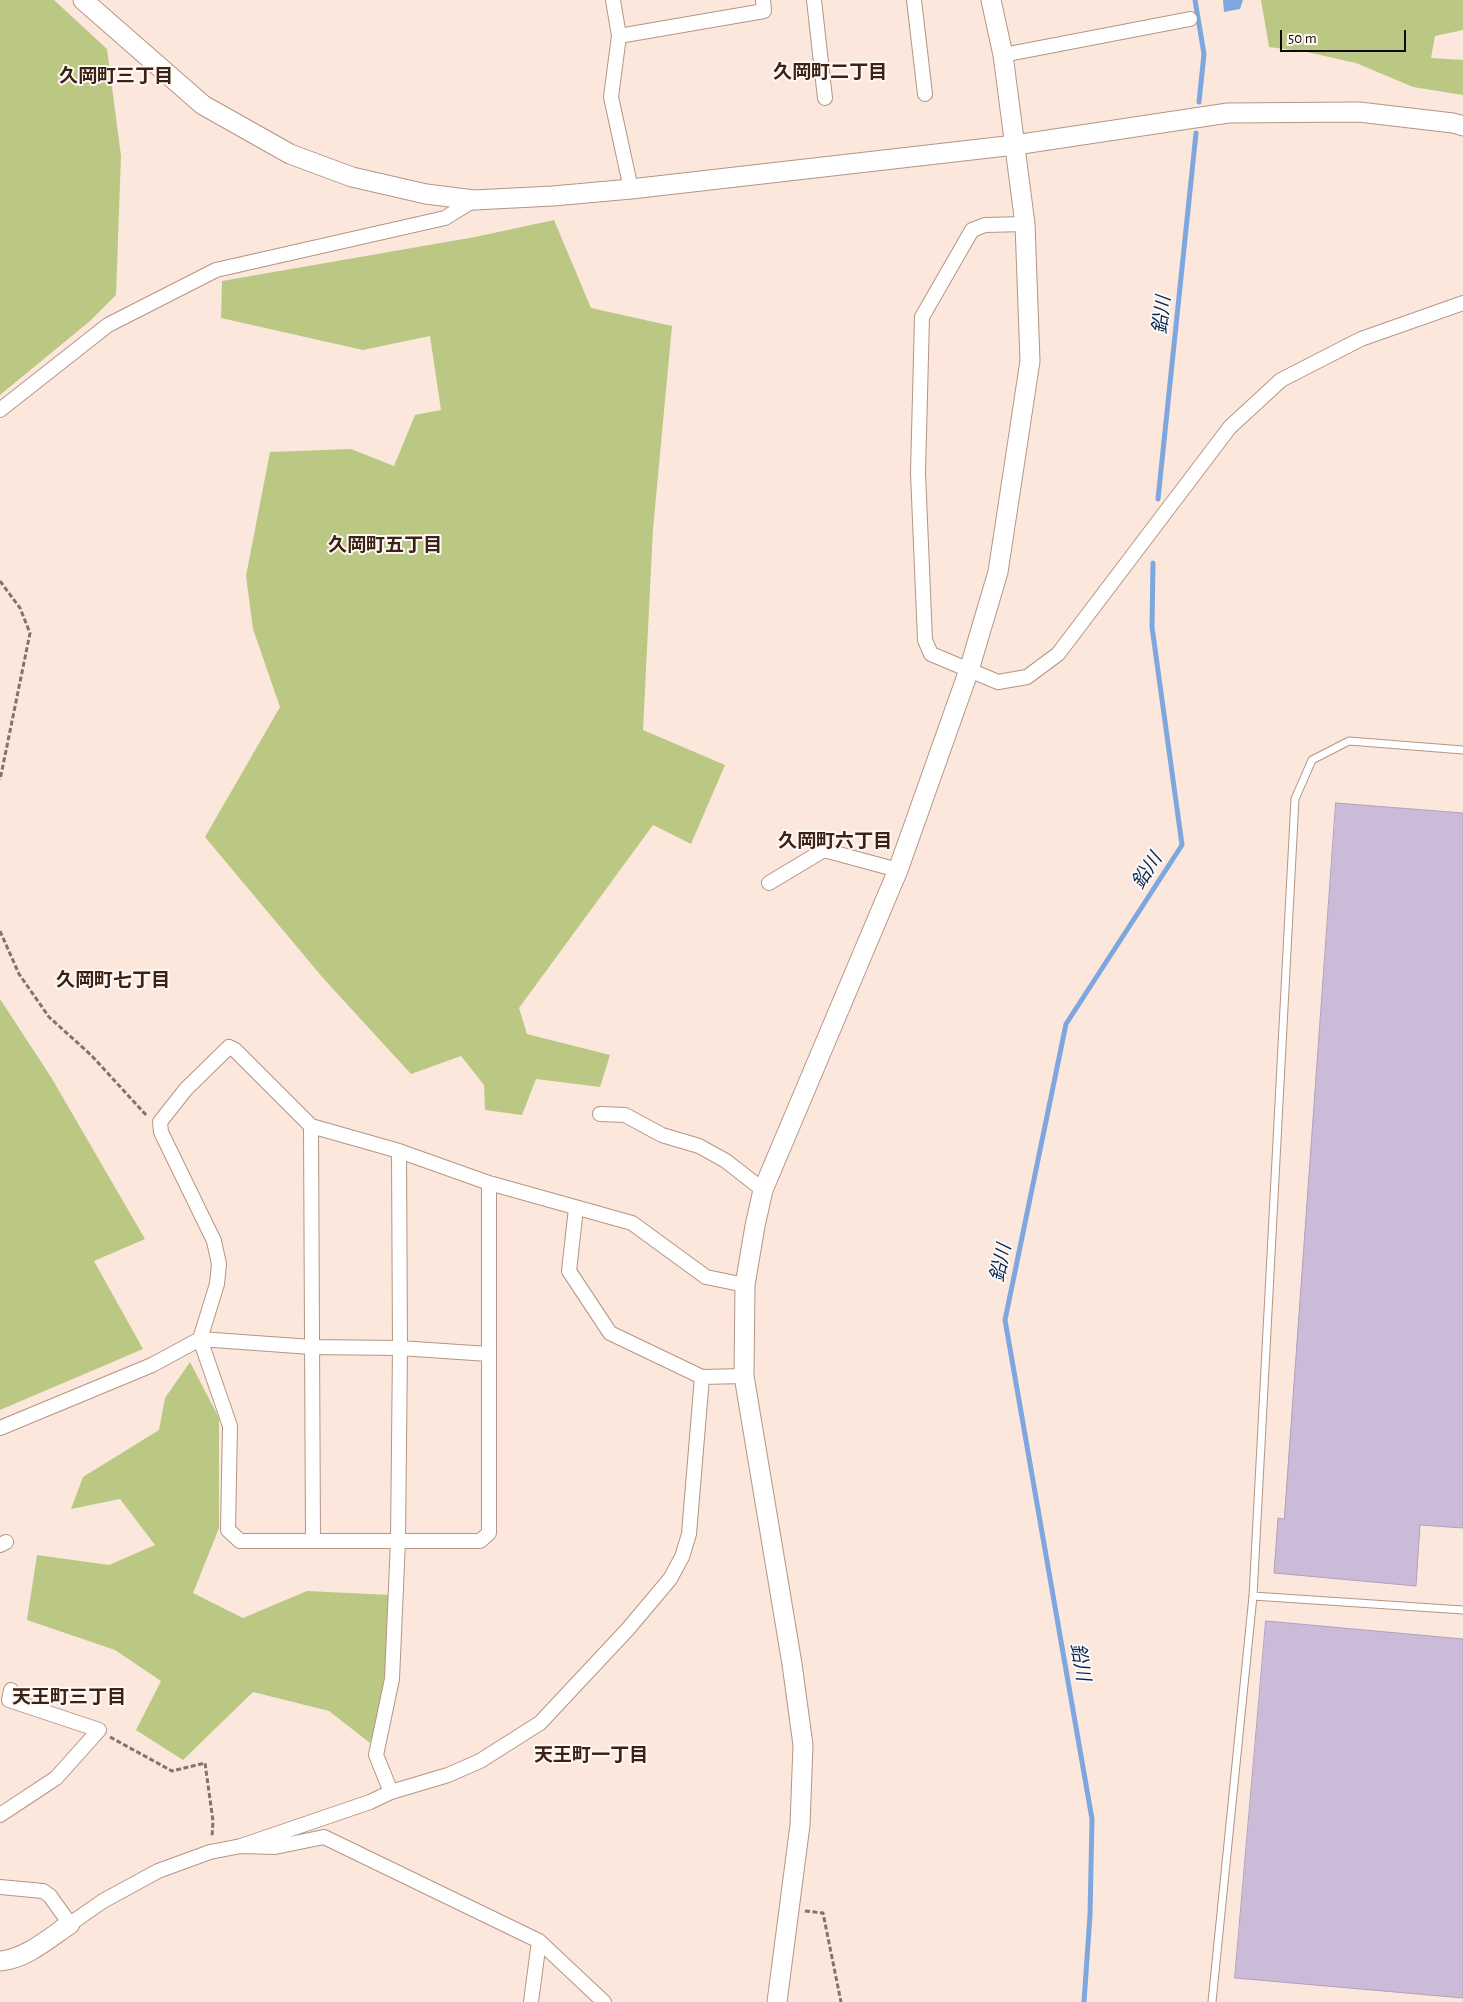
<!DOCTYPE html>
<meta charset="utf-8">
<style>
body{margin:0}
#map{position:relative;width:1463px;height:2002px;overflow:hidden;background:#fce7dd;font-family:"Alegreya Sans",sans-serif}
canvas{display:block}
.scale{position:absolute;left:1280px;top:30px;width:126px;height:22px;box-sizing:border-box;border:2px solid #130904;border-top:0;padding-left:6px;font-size:15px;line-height:18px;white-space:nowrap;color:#130904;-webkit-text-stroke:4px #fff8f4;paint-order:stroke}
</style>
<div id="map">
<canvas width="1463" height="2002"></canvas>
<div class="scale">50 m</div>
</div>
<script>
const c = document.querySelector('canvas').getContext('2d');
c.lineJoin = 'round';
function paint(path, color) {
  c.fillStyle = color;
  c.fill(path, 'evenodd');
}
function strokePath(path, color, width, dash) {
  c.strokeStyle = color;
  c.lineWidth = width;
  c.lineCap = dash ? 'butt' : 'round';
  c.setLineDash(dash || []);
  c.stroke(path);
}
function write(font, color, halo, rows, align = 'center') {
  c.font = font + ' "Alegreya Sans","Noto Sans JP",sans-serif';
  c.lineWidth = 4;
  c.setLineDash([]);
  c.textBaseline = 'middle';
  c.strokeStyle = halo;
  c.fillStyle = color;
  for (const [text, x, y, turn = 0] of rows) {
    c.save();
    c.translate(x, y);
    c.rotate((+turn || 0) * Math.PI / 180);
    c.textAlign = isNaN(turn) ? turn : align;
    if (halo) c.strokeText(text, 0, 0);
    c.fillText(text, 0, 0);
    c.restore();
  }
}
const green = new Path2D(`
 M0 0H54L107 49 121 156 116 295 90 321 0 395Z
 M1261 0H1463V30L1435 36 1431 58 1463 60V95L1413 87 1356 63 1307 52 1269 47Z
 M554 220 591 308 672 326 653 529 643 730 725 765 691 844 653 825 519 1008 527 1034 610 1055 600 1087 536 1079 522 1115 485 1110 484 1085 461 1056 411 1074 323 978 205 837 280 707 253 629 246 576 270 452 351 449 394 466 415 415 441 410 430 336 363 350 221 318 222 281 475 237Z
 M0 999 51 1077 145 1239 94 1261 143 1349 0 1410Z
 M190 1362 219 1418V1528L193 1593 243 1618 307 1591 390 1595 388 1682 370 1743 329 1711 253 1692 183 1760 136 1730 161 1681 115 1650 27 1620 37 1555 109 1565 155 1545 120 1499 71 1509 83 1477 159 1430 165 1398Z`);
const water = new Path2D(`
 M1223 0H1243L1240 9 1224 12Z`);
const stream = new Path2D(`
 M1195 0 1204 54 1199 102
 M1158 499 1196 133
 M1084 2002 1090 1915 1092 1819 1005 1320 1066 1024 1182 845 1152 627 1153 563`);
const building = new Path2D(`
 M1336 803 1463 813V1528L1420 1525 1416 1586 1274 1573 1278 1518 1284 1519Z
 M1266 1621 1463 1639V1998L1235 1978Z`);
const path = new Path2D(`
 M0 581 20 608 30 633 0 780
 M0 931 19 974 49 1017 91 1055 147 1116
 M110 1737 172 1771 205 1763 213 1821 212 1837
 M805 1911 823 1913 841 2002`);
const lane = new Path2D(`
 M1253 1596 1463 1610
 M1212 2002 1253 1596 1295 799 1312 760 1349 741 1463 750`);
const street = new Path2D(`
 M613 0 619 36 611 97 631 189
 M814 0 825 98
 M914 0 925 94
 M619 36 764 11 763 0
 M1003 55 1190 19
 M1025 224 985 225 972 230 922 317 918 473 925 640 931 654 998 682 1027 677 1058 654 1230 427 1281 380 1361 339 1463 303
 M0 410 108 325 216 270 445 218 474 200
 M769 883 824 850 898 870
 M600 1114 625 1115 662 1135 699 1146 726 1161 763 1190
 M311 1126 313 1541
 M489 1183V1533L480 1541H240L228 1530 230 1426 200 1339 217 1284 219 1264 214 1241 161 1132 160 1122 186 1089 229 1047 235 1050 311 1126 399 1151 489 1183 632 1223 706 1277 745 1285
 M576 1208 569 1271 610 1333 702 1377
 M0 1428 152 1365 200 1339 311 1347 400 1348 488 1354
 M0 1545 6 1542
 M391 1792 376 1755 392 1679 398 1541 400 1348 399 1151
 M0 1815 56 1778 99 1730 9 1700 11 1690
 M241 1846 370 1802 391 1792 448 1775 480 1761 540 1723 628 1629 670 1579 682 1557 689 1534 702 1377 744 1376
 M0 1887 43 1891 50 1896 70 1924 103 1901 158 1871 210 1852 241 1846 275 1847 324 1837 539 1941 604 2002
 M531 2002 539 1941`);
const secondary = new Path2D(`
 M83 0 203 105 290 154 352 177 426 194 474 200 553 196 631 189 1015 145 1228 113 1359 112 1453 123 1463 126
 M0 1961C26 1959 49 1938 70 1924
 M777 2002 800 1825 803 1745 792 1664 744 1376 745 1285 755 1226 763 1190 898 870 969 670 998 572 1030 361 1025 224 1003 55 991 0`);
const neighbourhoodNames = [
 ["久岡町二丁目",830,72],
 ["久岡町三丁目",116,76],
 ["久岡町五丁目",385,545],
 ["久岡町六丁目",835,841],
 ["久岡町七丁目",113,980],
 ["天王町三丁目",69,1697],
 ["天王町一丁目",591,1755]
];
const waterNames = [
 ["鉛川",1162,315,-84],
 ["鉛川",1147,871,-57],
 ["鉛川",1001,1263,-78],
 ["鉛川",1080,1662,80]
];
paint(green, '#bac883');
paint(water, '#7fa7df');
strokePath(stream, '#7fa7df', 5);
paint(building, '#cbbbd9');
strokePath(building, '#b0a0bd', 1);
strokePath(lane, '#b59585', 9);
strokePath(street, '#b59585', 16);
strokePath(secondary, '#b59585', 21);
strokePath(path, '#82736b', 3, [5, 2.5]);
strokePath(lane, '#fff', 7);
strokePath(street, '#fff', 14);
strokePath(secondary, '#fff', 19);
write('bold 19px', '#3b2214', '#fff8f4', neighbourhoodNames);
write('italic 19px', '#012759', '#fff8f4', waterNames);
</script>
